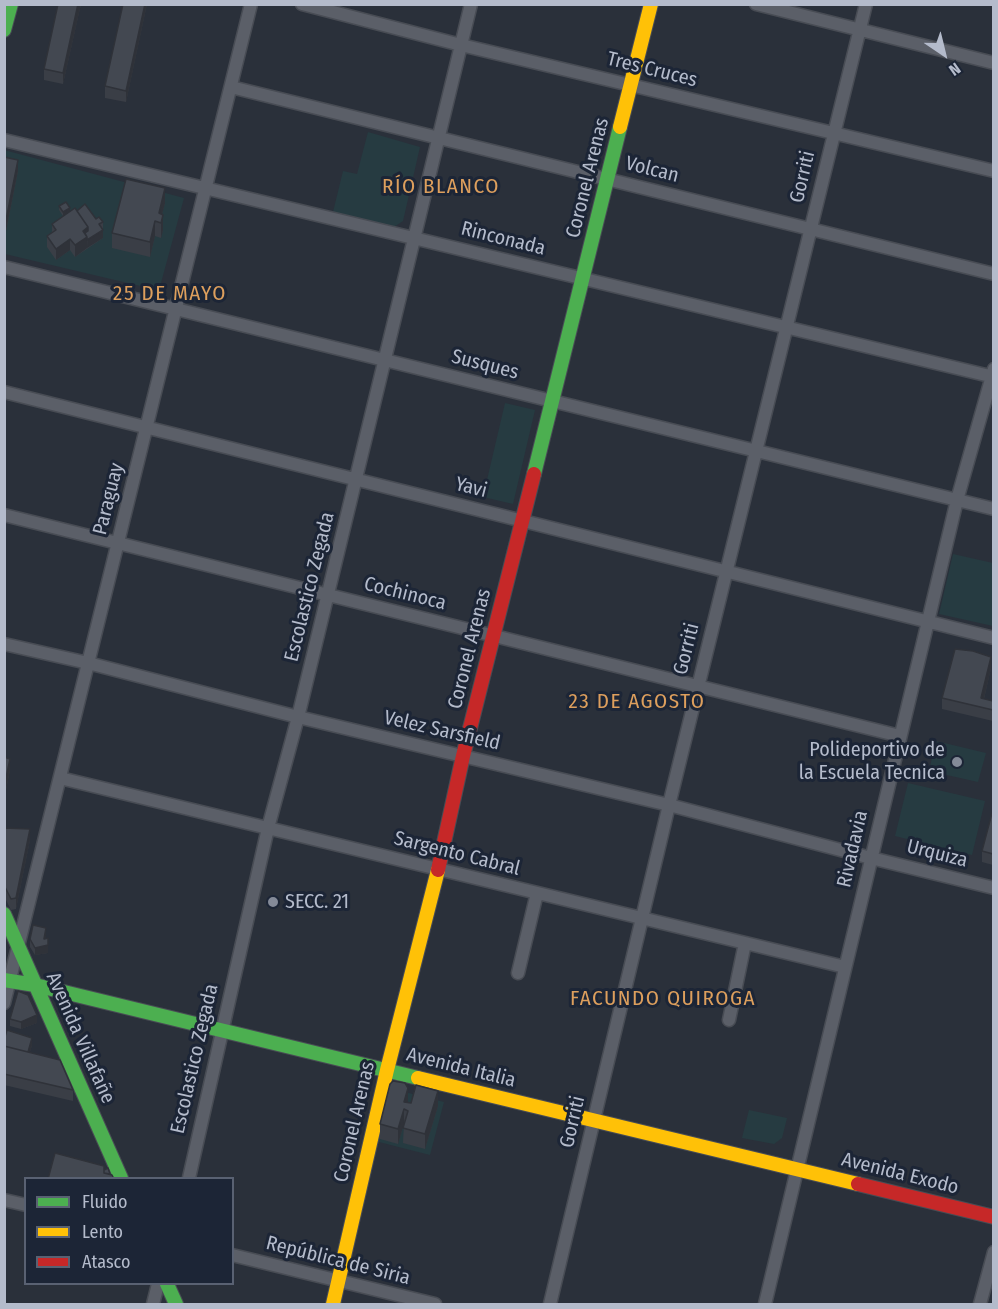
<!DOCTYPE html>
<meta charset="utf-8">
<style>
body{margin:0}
#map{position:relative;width:998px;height:1309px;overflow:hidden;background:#2a303a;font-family:"Fira Sans Condensed",sans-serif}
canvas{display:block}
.frame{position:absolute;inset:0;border:6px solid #b4bbcb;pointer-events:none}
.legend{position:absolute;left:24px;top:1177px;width:210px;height:108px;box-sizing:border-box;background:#1c2536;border:2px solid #596172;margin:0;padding:8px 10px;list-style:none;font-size:18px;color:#b4bbcb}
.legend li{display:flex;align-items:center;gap:12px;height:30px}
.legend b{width:30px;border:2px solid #596172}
.north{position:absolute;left:914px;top:24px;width:60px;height:60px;-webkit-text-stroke:4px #1c2536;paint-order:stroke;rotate:145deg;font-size:16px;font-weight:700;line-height:24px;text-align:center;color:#b4bbcb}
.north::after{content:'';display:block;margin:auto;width:21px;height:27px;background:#b4bbcb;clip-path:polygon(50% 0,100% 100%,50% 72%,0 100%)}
</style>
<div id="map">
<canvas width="998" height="1309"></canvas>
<div class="frame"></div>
<ul class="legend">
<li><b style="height:8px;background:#4caf50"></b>Fluido</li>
<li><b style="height:8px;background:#ffc107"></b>Lento</li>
<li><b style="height:8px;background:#c62828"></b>Atasco</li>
</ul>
<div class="north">N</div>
</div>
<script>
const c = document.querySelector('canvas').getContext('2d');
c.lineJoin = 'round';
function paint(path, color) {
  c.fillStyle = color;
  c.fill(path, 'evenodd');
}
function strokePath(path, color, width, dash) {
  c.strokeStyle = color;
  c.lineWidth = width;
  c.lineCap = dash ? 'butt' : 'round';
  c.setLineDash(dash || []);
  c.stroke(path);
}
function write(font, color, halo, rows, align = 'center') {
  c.font = font + ' "Fira Sans Condensed",sans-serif';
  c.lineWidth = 6;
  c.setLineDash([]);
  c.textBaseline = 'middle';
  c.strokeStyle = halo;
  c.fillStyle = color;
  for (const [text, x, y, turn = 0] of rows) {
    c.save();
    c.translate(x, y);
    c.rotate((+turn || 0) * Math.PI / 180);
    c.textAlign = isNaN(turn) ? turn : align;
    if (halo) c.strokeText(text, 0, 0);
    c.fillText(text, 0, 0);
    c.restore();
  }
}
const green = new Path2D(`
 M368 132 420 147 403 221 391 229 333 212 343 171 357 174Z
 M4 150 184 198 161 283 153 289 5 254Z
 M505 403 535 410 513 504 483 497Z
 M953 554 993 563V626L939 614Z
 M936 741 986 753 978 782 929 771Z
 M908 783 985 801 972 855 895 836Z
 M397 1090 444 1102 430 1155 375 1141Z
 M749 1110 787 1118 782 1138 774 1144 742 1138Z`);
const street = new Path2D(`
 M302 4 461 45 994 171
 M756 4 994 63
 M231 87 994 274
 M4 140 994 377
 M4 267 994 509
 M4 392 994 638
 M4 515 900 736
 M4 644 88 663 298 717 669 805 871 858 994 888
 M60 778 845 967
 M518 973 537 893
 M4 1003 251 4
 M729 1020 745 943
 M189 1178 268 828 298 717 471 4
 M4 1200 26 1205
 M232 1255 435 1304
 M153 1304 158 1284
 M550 1304 669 805 866 4
 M765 1304 957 500 994 369
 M980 1304 994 1252`);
const fast = new Path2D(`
 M4 30 11 4
 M534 474 620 127
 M4 914 121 1178
 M4 980 35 985 418 1078
 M167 1284 176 1304`);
const slow = new Path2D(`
 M620 127 651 4
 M418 1078 858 1184
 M333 1304 387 1070 438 870`);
const jam = new Path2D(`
 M438 870 463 756 534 474
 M858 1184 994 1217`);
const wall = new Path2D(`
 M58 4H81L63 84 44 80V69Z
 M123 4H147L126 102 105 98V86Z
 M4 157 18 171 6 231H4Z
 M165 203 162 214 163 230 161 238 155 236 150 257 112 248V233Z
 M59 206 70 211H77L103 222V238L75 257 70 250 56 260 47 247V236L52 232V224L63 216 59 210Z
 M991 668 984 699 993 701V721L942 709V698Z
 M4 757 10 770 6 790 4 789Z
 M993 814V865L982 862V851Z
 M4 828 30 840 16 909 11 910 4 896Z
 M46 935 45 939 48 953 35 955 30 947V939Z
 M10 1019 37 1023 21 1029 10 1026Z
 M4 1040 32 1045 30 1052 73 1090V1101L4 1085Z
 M408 1103 438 1106 425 1149 403 1143 404 1124 398 1144 380 1139V1124Z`);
const shadedWall = new Path2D(`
 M78 4H81L63 84V73Z
 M145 4H147L126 102V91Z
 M18 160V171L6 231V220Z
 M165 188V203L160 222 159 213Z
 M70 208V212L63 216V212Z
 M163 215V230L161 238V223Z
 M155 221V236L150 257V242Z
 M88 227 87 248 75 257V245L83 231Z
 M103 230V238L87 248V240Z
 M70 239V250L56 260V249Z
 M991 657V668L982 707 981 698Z
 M10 759V770L6 790V778Z
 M30 829V840L16 909V898Z
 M46 928V935L44 946 48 945V953L35 955V948L44 939Z
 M37 1015V1023L21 1029V1022Z
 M32 1038V1045L27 1064V1056Z
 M408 1088V1103L404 1102Z
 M438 1091V1106L425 1149V1134Z
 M404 1109V1124L398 1144V1129Z`);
const building = new Path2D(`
 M58 4H78L63 73 44 69Z
 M123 4H145L126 91 105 86Z
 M4 157 18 160 6 220H4Z
 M126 179 165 188 159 213 163 215 161 223 155 221 150 242 112 233Z
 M66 202 70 208 63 212 59 206Z
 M85 204 96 219 99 217 103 222 99 224 103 230 87 240V237L85 233 88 231V227L77 211Z
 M75 208 88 227 83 231 87 237 75 245 70 239 56 249 47 236 56 230 52 224Z
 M955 649 973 651 991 657 981 698 993 701V710L942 698Z
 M4 757 10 759 6 778H4Z
 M992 813 993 814V854L982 851Z
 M4 828 30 829 16 898 11 899 4 885Z
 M33 925 46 928 44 939 48 938V945L35 948 30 939Z
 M18 991 28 995 37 1015 21 1022 10 1019Z
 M7 1030 32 1038 28 1052 4 1046V1040Z
 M4 1046 60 1060 73 1090 4 1074Z
 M393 1081 405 1083 408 1088 404 1102 411 1103 416 1085 438 1091 425 1134 403 1128 408 1111 404 1109 398 1129 380 1124 390 1084Z
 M55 1153 104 1166V1173L112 1175 114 1179H48Z
 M108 1168 110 1174 104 1173V1170Z`);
const markers = [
 [957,762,6,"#848a98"],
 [273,902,6,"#848a98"]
];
const streetNames = [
 ["Tres Cruces",652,70,14],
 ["Volcan",652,170,14],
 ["Gorriti",803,177,-77],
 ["Coronel Arenas",588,178,-76],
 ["Rinconada",503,239,14],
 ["Susques",485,365,14],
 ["Yavi",471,488,14],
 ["Paraguay",109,499,-76],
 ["Escolastico Zegada",310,587,-76],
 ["Cochinoca",405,594,14],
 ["Coronel Arenas",470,649,-76],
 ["Gorriti",687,649,-76],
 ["Velez Sarsfield",442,731,13],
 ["Rivadavia",853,849,-77],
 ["Sargento Cabral",457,854,14],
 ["Urquiza",937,854,14],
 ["Avenida Villafañe",80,1038,66],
 ["Escolastico Zegada",195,1059,-77],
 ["Avenida Italia",461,1068,14],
 ["Coronel Arenas",355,1122,-77],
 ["Gorriti",573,1122,-77],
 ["Avenida Exodo",900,1174,14],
 ["República de Siria",338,1261,14]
];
const poiNames = [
 ["Polideportivo de",945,750],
 ["la Escuela Tecnica",945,773],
 ["SECC. 21",285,902,"left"]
];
const neighbourhoodNames = [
 ["RÍO BLANCO",441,187],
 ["25 DE MAYO",170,294],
 ["23 DE AGOSTO",637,702],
 ["FACUNDO QUIROGA",663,999]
];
paint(green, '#263b41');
strokePath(street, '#484c54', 15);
strokePath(fast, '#484c54', 16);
strokePath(slow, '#484c54', 16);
strokePath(jam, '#484c54', 16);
strokePath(street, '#5b5f68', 12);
strokePath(fast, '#4caf50', 14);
strokePath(slow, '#ffc107', 14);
strokePath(jam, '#c62828', 14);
paint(wall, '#3a3e46');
paint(shadedWall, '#2f3239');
paint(building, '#434851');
strokePath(building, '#2f3239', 1.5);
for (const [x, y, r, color] of markers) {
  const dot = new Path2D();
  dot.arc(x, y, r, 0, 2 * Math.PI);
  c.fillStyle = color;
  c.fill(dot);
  strokePath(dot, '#1c2536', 2);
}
write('20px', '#b4bbcb', '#1c2536', streetNames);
write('20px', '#b4bbcb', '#1c2536', poiNames, 'right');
c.letterSpacing = '1.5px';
write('21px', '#dd9f5d', '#1c2536', neighbourhoodNames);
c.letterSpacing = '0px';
</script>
